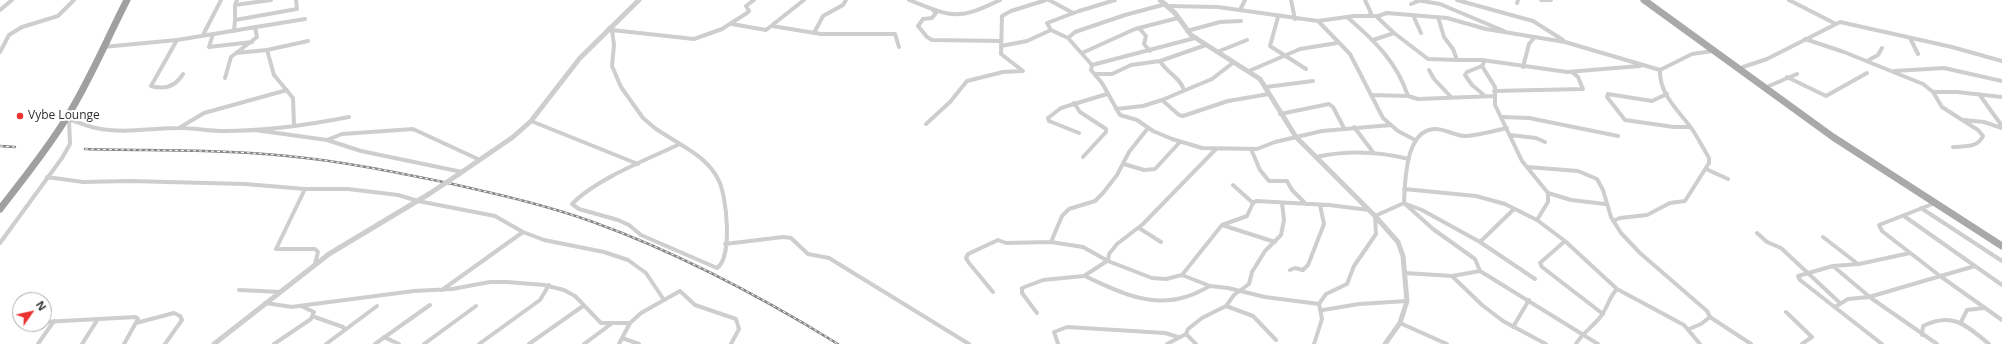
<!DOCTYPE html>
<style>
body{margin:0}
#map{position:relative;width:2002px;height:344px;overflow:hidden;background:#fff;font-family:"Open Sans",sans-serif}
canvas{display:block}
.north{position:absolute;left:12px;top:292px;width:40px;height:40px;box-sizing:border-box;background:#fff;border:1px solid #adadad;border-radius:50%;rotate:56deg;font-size:11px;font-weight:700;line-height:16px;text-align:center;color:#313131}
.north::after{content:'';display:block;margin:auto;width:14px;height:18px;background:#eb3230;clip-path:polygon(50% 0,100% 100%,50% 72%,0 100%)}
</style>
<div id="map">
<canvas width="2002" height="344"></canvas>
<div class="north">N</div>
</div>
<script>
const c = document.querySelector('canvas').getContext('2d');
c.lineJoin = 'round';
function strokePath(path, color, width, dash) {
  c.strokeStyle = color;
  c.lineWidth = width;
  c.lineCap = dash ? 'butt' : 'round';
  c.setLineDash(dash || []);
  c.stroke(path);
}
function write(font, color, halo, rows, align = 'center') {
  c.font = font + ' "Open Sans",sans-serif';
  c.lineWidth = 4;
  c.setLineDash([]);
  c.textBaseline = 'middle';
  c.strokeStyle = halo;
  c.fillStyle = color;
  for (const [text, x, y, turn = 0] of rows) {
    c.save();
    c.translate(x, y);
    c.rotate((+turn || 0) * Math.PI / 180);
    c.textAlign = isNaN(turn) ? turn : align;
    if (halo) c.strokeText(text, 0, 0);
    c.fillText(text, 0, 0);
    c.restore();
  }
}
const minor = new Path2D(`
 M909 0C952 17 957 21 1000 0
 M1049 0 1073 13
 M1115 0 1079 11 1047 23 1051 30 1068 38 1092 65 1091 70 1102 83 1120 115 1137 120 1153 131 1172 139 1202 148 1257 149 1275 142 1322 131 1391 125
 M1291 0 1295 19
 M1365 0 1371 13 1369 16
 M1416 0 1440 4 1504 31
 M1457 0 1533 21 1563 40
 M1541 0H1551
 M1789 0 1834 23
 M1517 3 1518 0
 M1411 4 1419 1
 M235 5 271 0
 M1168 6 1218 7 1318 21 1354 16H1378L1387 13 1447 18 1486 29 1565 42 1660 70 1692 54 1713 51
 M932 9 936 13 932 18 923 19 918 26 927 37 932 40 1001 41
 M0 10 12 0
 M1240 10 1245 0
 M1413 15 1421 33
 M1376 16 1394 33 1428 59 1457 60 1453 49 1444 37 1438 17
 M1278 17 1270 46 1306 69
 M1347 17C1374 40 1397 62 1408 96
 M235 20V5L237 0
 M1318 21 1350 54 1383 118 1398 131 1415 140
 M732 24 766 30 804 0
 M772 26 821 34H895L899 47
 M609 28 612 30 614 45 612 66 621 87 643 118 656 129 680 144
 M1139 28 1146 36 1144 44 1150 51
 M612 30 694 39 722 29 747 13 749 11 746 6 754 0
 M234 31 235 20 297 9 296 0
 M1187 31 1220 22 1241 21
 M814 33 823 16 843 5 846 0
 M213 34 209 47 252 42
 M203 35 221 0
 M1068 38 1075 32 1125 15 1166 4
 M1910 38 1918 54
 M1805 39 1844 52 1923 84 1933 92 1942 107 1978 130 1983 136C1978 148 1964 146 1953 147
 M177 40 151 86C165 90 176 86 183 74
 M1373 40 1394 33
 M1001 46 1027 41 1051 30
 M103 47 177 40 305 19
 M267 50 274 75 293 98 294 125
 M0 52 9 35 22 27 58 16 74 0
 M1217 52 1247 40
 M236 53 267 50 308 41
 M1082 53 1135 29 1178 18
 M1457 60H1482L1567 72 1640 66
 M1160 61C1166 72 1180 77 1184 90
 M1867 61 1878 55 1882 48
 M1484 62 1482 66 1495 87V105L1522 161 1548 193 1571 200 1605 204
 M1092 65 1195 38
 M1482 66 1467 72 1465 75 1472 85 1485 96
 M1523 67 1529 44 1534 38
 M1743 67 1767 59 1840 22 1952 47 2002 61
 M1429 70 1434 79 1451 97
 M1249 71 1300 49 1337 43
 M1894 71 1944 68 2002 81
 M1095 74H1112L1131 65 1160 61 1206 45
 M1787 77 1826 96 1867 73
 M225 78 231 57 257 37 255 27
 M1769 86 1797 74
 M1266 87 1313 81
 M1494 91 1583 89 1578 77 1572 72
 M1933 92H1957L2002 97
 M1667 94 1652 101 1608 94 1607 97 1625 120 1674 127H1690
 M1979 94 2002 126
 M1371 95 1408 96 1418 99 1494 96
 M1162 100 1179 115 1183 116 1228 101 1269 94
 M1074 103 1080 112 1106 129V132L1083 157
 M1116 109 1143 106 1162 100 1212 79 1234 62
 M1280 114 1329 104 1333 107 1344 128
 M1502 117 1529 118 1618 136
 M70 120C79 122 88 127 96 128 124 134 151 128 179 128 194 128 209 131 224 131 266 131 308 125 349 117
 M1964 120 1984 122 2002 128
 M531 121 638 164
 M926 124 950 102 967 81 1003 72 1023 71 1001 54 1002 16 1011 11 1046 0
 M1354 127 1373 152
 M179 128 204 113 287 90
 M1148 128 1129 152 1117 175 1103 193 1095 201 1069 209 1062 216 1051 242 1083 247 1108 261 1152 278 1166 279 1182 275 1210 286 1228 288 1265 297 1319 304 1322 319 1314 344
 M255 130 327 140 342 134 413 129 480 160
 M1079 133 1049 121 1048 118 1061 108 1107 94
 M1510 135 1536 138 1545 142
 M327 140 361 151 462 172
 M680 144C695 153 710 163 718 179 727 195 733 257 717 268L641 235 629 225 618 220 579 209 572 204C596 179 648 159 680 144Z
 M1251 149 1260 170 1269 181H1287L1292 190 1306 204
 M1316 157C1348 150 1377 151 1409 159
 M1124 164 1144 170 1155 169 1180 142
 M1527 167 1578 171 1597 179 1603 190 1611 217 1621 233 1640 253 1707 311 1710 317 1701 324 1689 329
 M1706 169 1728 179
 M47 177 83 182 130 181 245 184 305 189H348L398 195 418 201 495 216 523 232 544 240 604 252 628 260 646 273 664 300
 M1233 185 1253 203
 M305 189 276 249H315L318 252 315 264
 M1404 189 1476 196 1505 204 1537 220 1565 241 1617 289 1684 325 1700 344
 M1404 203 1433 229 1475 259 1480 271 1598 344
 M1935 203 1879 225 1882 231 1940 276 2002 320
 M1406 204 1422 210 1480 242 1514 209
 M1921 208 2002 261
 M1904 216 2002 285
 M1537 220 1548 202V193
 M1613 221 1620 218 1647 215 1670 203 1685 201 1709 163V158C1703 148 1698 138 1692 129 1678 110 1659 94 1660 70
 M1222 225 1275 242
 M1139 228 1161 242
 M1757 233 1767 242 1781 248 1840 303
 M1823 237 1858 264
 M1565 241 1540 263 1542 267 1603 314
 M1480 242 1535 279
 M0 243 62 158 70 144 69 119
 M725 244 783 237 791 238 808 254 829 258 969 344
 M1108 261 1109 254 1117 244 1143 224 1216 149
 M1833 266 1871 298 1937 344
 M1290 270 1295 268 1303 270 1308 265 1324 224 1320 205
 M1405 273 1452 276 1480 271
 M1182 275 1222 225 1247 216 1253 203 1256 201 1329 205 1369 210
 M1085 276C1116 291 1150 308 1185 297 1194 295 1202 290 1210 286
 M1452 276 1482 305 1503 321 1546 344
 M239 290 281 292
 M442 290 523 232
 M993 292 969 263 966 258 968 254 998 240 1006 243 1051 242
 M265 303 292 307
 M1319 304 1326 294 1347 284 1354 266 1376 234 1375 216 1404 203C1405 182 1405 131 1434 129 1445 128 1456 137 1467 136 1480 135 1494 131 1507 128
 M1226 306 1253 316 1276 340
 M291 307 414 291 452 289 490 282H507L544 285 564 290 575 296 601 323H630
 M1835 307 1848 299 1869 297 1975 266
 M1323 310 1359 304 1407 301
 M1786 312 1812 337 1802 344
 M1037 313 1022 293V288L1043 280 1084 276 1107 261
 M312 316 343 327 344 329
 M1710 317 1751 344
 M44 322 136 317 138 319 124 344
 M1961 322 1967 310 1984 308
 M136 323 174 313 180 316 182 320 165 344
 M1400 323 1447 344
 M1513 327 1529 300
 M1186 334 1196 344
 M1922 335 1923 326C1953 311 1967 326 1989 344
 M384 337 399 344
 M622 338 639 344
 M38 344 54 321
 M82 344 98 319
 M274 344 311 319 314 312 301 306
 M326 344 377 306
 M375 344 430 305
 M424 344 476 306
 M479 344 540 300 549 285
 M529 344 583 306
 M584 344 611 324
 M619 344 630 323 641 313 680 291 695 305 736 319 739 329 731 344
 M1058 344 1054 332 1067 327 1165 333 1178 337
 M1167 344 1186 334 1188 329 1202 318 1226 306 1234 295 1249 284 1252 272 1265 251 1281 235 1284 220 1282 203
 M1576 344C1582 333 1594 326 1601 316 1608 307 1609 297 1617 289
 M1882 344 1800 280 1798 276 1833 266 1859 264 1910 253`);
const tertiary = new Path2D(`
 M1160 0 1175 13 1191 35 1260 79 1296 137 1375 216 1398 242 1403 256 1407 301 1400 323 1385 344
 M459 174 513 137 531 121 580 58 639 0
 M214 344 329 254 429 194`);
const primary = new Path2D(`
 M1644 0 1833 137 2002 246`);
const trunk = new Path2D(`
 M0 209C23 179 47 150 67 117 90 80 107 39 127 0`);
const rail = new Path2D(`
 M0 146 15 147
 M85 149C152 151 220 149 287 156 341 161 395 172 448 183 497 194 546 205 593 222 679 253 760 296 838 344`);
const tertiaryBridge = new Path2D(`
 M429 194 459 174`);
const markers = [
 [20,116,4,"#eb3230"]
];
const poiNames = [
 ["Vybe Lounge",28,116]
];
strokePath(minor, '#cecece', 4);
strokePath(tertiary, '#cecece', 5);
strokePath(primary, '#a9a9a9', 7);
strokePath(trunk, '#a0a0a0', 7);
strokePath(rail, '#868686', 2.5);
strokePath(rail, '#fff', 1, [3]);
strokePath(tertiaryBridge, '#cecece', 5);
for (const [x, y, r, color] of markers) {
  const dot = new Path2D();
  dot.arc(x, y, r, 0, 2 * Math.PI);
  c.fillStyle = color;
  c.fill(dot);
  strokePath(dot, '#fff', 1.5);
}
write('12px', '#313131', '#fff', poiNames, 'left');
</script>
